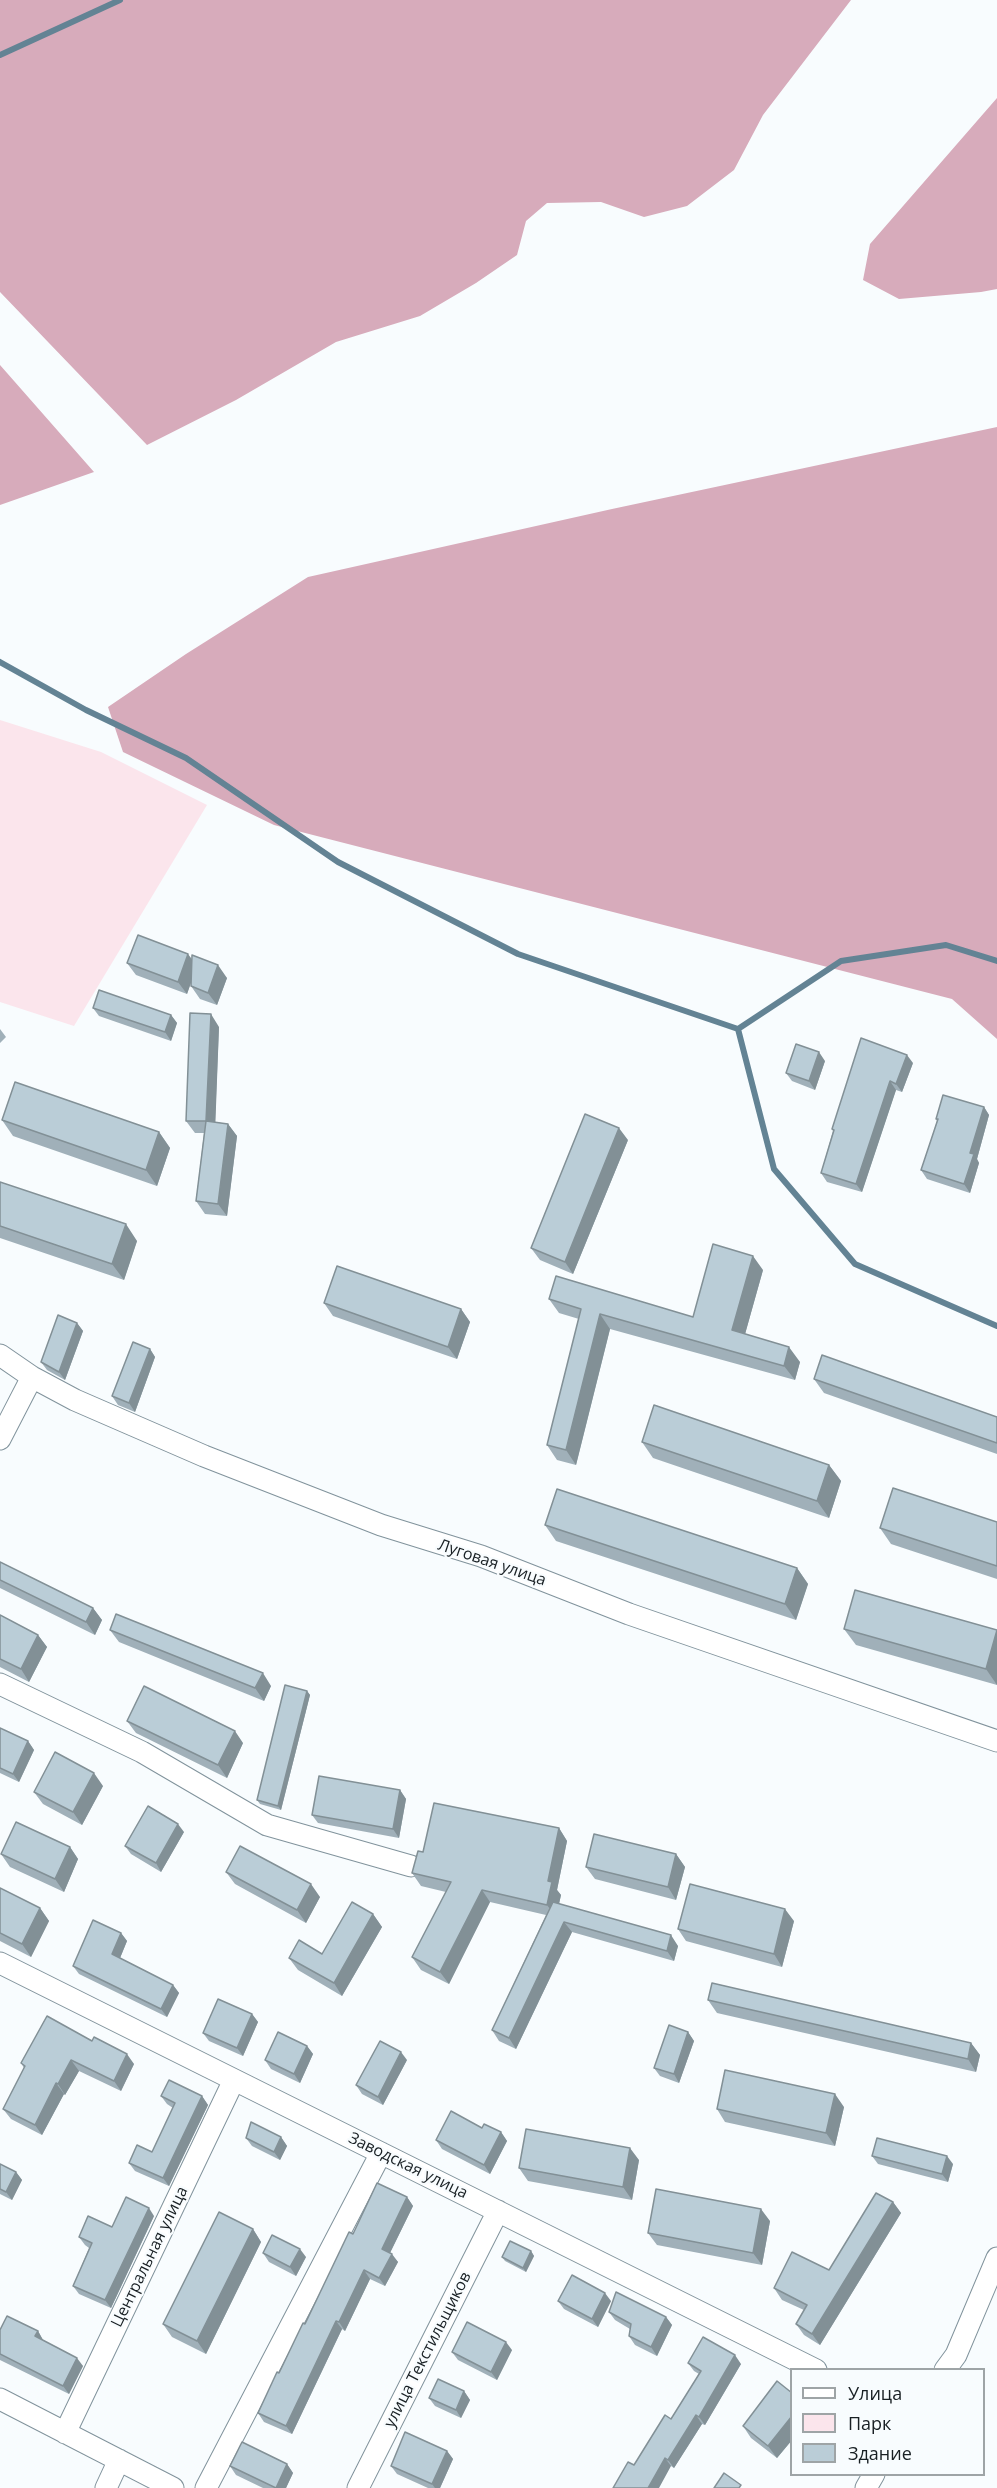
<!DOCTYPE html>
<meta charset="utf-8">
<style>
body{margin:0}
#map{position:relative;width:997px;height:2488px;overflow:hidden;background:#f8fcfe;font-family:"Open Sans",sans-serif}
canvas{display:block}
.legend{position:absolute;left:790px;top:2368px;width:195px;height:108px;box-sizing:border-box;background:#f8fcfe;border:2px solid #9ea4a6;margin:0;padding:8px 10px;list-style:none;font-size:18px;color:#181f23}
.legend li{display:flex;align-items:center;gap:12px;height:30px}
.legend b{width:30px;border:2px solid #9ea4a6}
</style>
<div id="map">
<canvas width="997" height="2488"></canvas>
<ul class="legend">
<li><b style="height:8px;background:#fff"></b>Улица</li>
<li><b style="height:16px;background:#fbe5ec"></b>Парк</li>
<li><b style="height:16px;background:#bacdd7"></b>Здание</li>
</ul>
</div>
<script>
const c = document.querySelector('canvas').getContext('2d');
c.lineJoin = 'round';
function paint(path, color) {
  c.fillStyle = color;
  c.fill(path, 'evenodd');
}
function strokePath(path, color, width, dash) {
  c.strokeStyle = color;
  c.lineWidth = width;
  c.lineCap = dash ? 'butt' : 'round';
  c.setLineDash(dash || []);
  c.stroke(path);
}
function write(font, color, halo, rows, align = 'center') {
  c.font = font + ' "Open Sans",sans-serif';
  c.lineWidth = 4.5;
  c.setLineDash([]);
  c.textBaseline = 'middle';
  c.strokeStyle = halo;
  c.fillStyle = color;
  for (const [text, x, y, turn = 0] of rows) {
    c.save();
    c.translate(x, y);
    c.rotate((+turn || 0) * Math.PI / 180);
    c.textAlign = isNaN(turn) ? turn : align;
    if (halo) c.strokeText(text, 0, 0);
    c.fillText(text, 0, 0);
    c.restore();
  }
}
const green = new Path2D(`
 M0 720 101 752 207 805 74 1026 0 1002Z`);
const forest = new Path2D(`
 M0 0H851L763 115 734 170 687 206 644 217 601 202 547 203 526 221 517 255 476 283 420 316 336 342 236 400 147 445 0 292Z
 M997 98V289L981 292 899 299 863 280 870 244Z
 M0 365 94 472 0 505Z
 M997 427V1039L952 999 274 825 123 752 108 707 186 654 308 577 612 509Z`);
const stream = new Path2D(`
 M0 55 120 0
 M0 662 86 710 186 758 338 862 518 954 738 1029
 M738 1029 774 1169 855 1264 997 1326
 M738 1029 841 961 946 945 997 961`);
const street = new Path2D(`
 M0 1355 32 1377 75 1400 204 1456 381 1525 481 1556 629 1614 997 1741
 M0 1439 32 1377
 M0 1684 142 1752 267 1825 411 1866
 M0 1963 816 2370
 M945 2370 956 2355 997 2258
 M0 2399 173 2488
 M65 2433 234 2080
 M106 2488 119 2460
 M206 2488 381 2153
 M358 2488 498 2211
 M866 2488 874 2474`);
const wall = new Path2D(`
 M192 960 227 978 217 1005 200 999 191 986V982L187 994 136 975 127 963Z
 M93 1008 171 1015 177 1023 171 1041 99 1016Z
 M219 1027 215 1122 228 1124 237 1136 227 1216 205 1214 196 1201 204 1133H195L186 1121Z
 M0 1029 6 1037 0 1043Z
 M825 1061 815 1090 792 1081 786 1073Z
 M913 1063 902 1092 896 1090 862 1192 827 1182 821 1173 833 1131 832 1129Z
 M984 1107 989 1115 977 1159 979 1163 970 1193 927 1179 921 1170 937 1121 936 1119Z
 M2 1120 159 1132 170 1148 157 1186 13 1136Z
 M628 1140 573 1274 540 1260 531 1248Z
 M0 1182 137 1241 124 1280 0 1238Z
 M763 1270 745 1334 800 1362 795 1380 610 1329 576 1465 557 1460 547 1445 579 1319 559 1313 549 1299 693 1317Z
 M324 1303 461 1309 470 1322 457 1359 333 1316Z
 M77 1323 83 1331 65 1380 47 1370 41 1362Z
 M150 1349 155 1357 135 1412 118 1405 112 1396Z
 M814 1379 997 1417V1454L824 1393Z
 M642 1442 829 1465 841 1481 829 1518 653 1458Z
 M997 1522V1579L891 1544 880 1528Z
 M545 1525 797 1568 808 1584 796 1620 556 1541Z
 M0 1562 93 1608 102 1620 95 1635 0 1588Z
 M0 1615 38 1635 47 1647 29 1682 0 1667Z
 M844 1629 997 1630V1685L856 1645Z
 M110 1630 271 1686 264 1701 119 1642Z
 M307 1691 310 1695 281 1810 260 1804 257 1800Z
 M127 1721 243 1743 227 1778 136 1733Z
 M0 1728 28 1741 34 1750 19 1782 0 1773Z
 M103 1786 82 1825 43 1804 34 1792Z
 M400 1790 406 1799 399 1838 318 1823 312 1815Z
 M559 1828 567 1841 557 1890 561 1895 559 1904 678 1946 674 1961 572 1932 516 2049 499 2041 492 2030 546 1915 490 1902 449 1984 421 1970 412 1957 446 1892 421 1886 412 1873 423 1852Z
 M184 1832 161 1872 131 1854 125 1846Z
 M70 1847 78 1859 64 1892 10 1867 1 1854Z
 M676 1854 685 1867 676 1900 595 1879 586 1867Z
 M226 1872 320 1897 306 1923 235 1884Z
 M0 1888 40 1908 49 1921 31 1957 0 1941Z
 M373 1914 382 1927 342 1996 298 1970 289 1958 322 1954Z
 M794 1921 782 1967 686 1941 678 1929Z
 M121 1933 127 1941 120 1958 173 1985 179 1993 167 2017 79 1974 73 1966Z
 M708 2000 971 2043 980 2055 976 2072 717 2013Z
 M252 2014 258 2022 243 2056 209 2041 203 2033Z
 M47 2016 134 2064 121 2091 79 2071 65 2095 64 2094 42 2135 11 2119 3 2109 24 2068 21 2063Z
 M688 2032 694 2041 679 2083 660 2076 654 2068Z
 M307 2046 313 2054 300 2083 271 2069 265 2060Z
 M407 2060 383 2105 362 2094 356 2085Z
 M161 2096H202L208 2105 169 2186 135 2171 129 2163 152 2152 173 2108 167 2104Z
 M844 2107 835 2146 725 2122 717 2109Z
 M482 2128 501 2132 507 2141 490 2174 442 2149 436 2140Z
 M281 2137 287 2146 280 2160 252 2146 246 2138Z
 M872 2156 953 2164 948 2182 878 2164Z
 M639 2160 632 2200 528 2181 519 2168Z
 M0 2164 16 2172 22 2180 12 2200 0 2194Z
 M407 2197 413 2206 390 2253 398 2262 385 2286 370 2279 345 2331 342 2329 292 2434 264 2422 258 2413 353 2234Z
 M893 2202 901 2213 820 2345 804 2335 796 2324 804 2310 782 2300 774 2288 829 2270Z
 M154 2216 111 2308 79 2294 73 2286 89 2248 85 2245 79 2237 112 2227Z
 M770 2221 762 2265 657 2245 648 2233Z
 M253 2229 261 2242 206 2354 172 2337 163 2324Z
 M531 2251 534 2256 526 2272 505 2261 502 2257Z
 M263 2253 306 2257 296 2276 269 2262Z
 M558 2301H611L598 2327 564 2309Z
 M609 2312 666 2317 672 2325 657 2356 635 2345 629 2336 630 2329 615 2320Z
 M0 2330 38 2331 43 2340 83 2366 69 2394 0 2360Z
 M512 2350 497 2380 458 2360 452 2352Z
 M688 2363 741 2364 705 2425 702 2424 674 2468 671 2466 634 2465 671 2419 699 2374 694 2371Z
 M464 2391 470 2400 461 2418 435 2406 429 2398Z
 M792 2393V2440L777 2458 751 2438 743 2426Z
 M447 2451 453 2459 440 2488H428L397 2474 391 2466Z
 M287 2464 293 2473 286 2488H263L236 2475 230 2466Z`);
const shadedWall = new Path2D(`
 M188 954 197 966 187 994 178 982Z
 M218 965 227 978 217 1005 208 993Z
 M211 1014 219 1027 215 1133 206 1121Z
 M171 1015 177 1023 171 1041 165 1032Z
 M819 1052 825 1061 815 1090 809 1081Z
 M907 1055 913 1063 902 1092 896 1084Z
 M890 1081 896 1090 862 1192 856 1184Z
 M984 1107 989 1115 977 1159 979 1163 970 1193 964 1184 970 1153Z
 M228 1124 237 1136 227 1216 218 1204Z
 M619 1128 628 1140 573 1274 565 1262Z
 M159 1132 170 1148 157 1186 146 1170Z
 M126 1224 137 1241 124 1280 112 1264Z
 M753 1256 763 1270 742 1345 732 1330Z
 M461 1309 470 1322 457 1359 448 1347Z
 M600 1314 610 1329 576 1465 566 1450Z
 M77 1323 83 1331 65 1380 59 1372Z
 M789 1347 800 1362 795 1380 784 1366Z
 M150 1349 155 1357 135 1412 129 1403Z
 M829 1465 841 1481 829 1518 817 1501Z
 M797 1568 808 1584 796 1620 785 1604Z
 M93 1608 102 1620 95 1635 86 1622Z
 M997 1630V1685L986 1669Z
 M38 1635 47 1647 29 1682 21 1669Z
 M263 1673 271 1686 264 1701 255 1688Z
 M307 1691 310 1695 281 1810 278 1806Z
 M235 1731 243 1743 227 1778 218 1765Z
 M28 1741 34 1750 19 1782 13 1774Z
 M94 1773 103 1786 82 1825 73 1812Z
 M400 1790 406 1799 399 1838 393 1829Z
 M178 1824 184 1832 161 1872 156 1863Z
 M559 1828 567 1841 557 1890 561 1895 556 1917 547 1905 548 1881Z
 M70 1847 78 1859 64 1892 55 1879Z
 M676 1854 685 1867 676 1900 668 1887Z
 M311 1884 320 1897 306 1923 297 1910Z
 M482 1890 490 1902 449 1984 440 1972Z
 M40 1908 49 1921 31 1957 22 1944Z
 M785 1909 794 1921 782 1967 774 1954Z
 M373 1914 382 1927 342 1996 334 1983Z
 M564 1922 572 1932 516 2049 509 2038Z
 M121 1933 127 1941 118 1963 112 1954Z
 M671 1935 678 1946 674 1961 667 1951Z
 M173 1985 179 1993 167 2017 161 2009Z
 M252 2014 258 2022 243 2056 237 2048Z
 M688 2032 694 2041 679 2083 674 2074Z
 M971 2043 980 2055 976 2072 968 2059Z
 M307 2046 313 2054 300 2083 294 2074Z
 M401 2052 407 2060 383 2105 378 2097Z
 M127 2054 134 2064 121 2091 114 2081Z
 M71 2060 79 2071 65 2095 58 2084Z
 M56 2083 64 2094 42 2135 35 2125Z
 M835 2094 844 2107 835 2146 826 2133Z
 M202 2096 208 2105 169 2186 163 2178Z
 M501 2132 507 2141 490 2174 484 2165Z
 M281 2137 287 2146 280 2160 274 2152Z
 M630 2148 639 2160 632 2200 623 2187Z
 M947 2156 953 2164 948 2182 942 2174Z
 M16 2172 22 2180 12 2200 6 2192Z
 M407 2197 413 2206 388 2257 382 2249Z
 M893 2202 901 2213 820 2345 812 2334Z
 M149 2208 154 2216 111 2308 105 2300Z
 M761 2209 770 2221 762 2265 753 2253Z
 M253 2229 261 2242 206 2354 197 2341Z
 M300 2249 306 2257 296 2276 290 2267Z
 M531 2251 534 2256 526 2272 523 2268Z
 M392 2254 398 2262 385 2286 379 2278Z
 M364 2270 370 2279 345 2331 339 2322Z
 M605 2293 611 2301 598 2327 592 2319Z
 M666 2317 672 2325 657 2356 651 2347Z
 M336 2321 342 2329 292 2434 286 2426Z
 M38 2331 43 2340 35 2336Z
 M506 2342 512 2350 497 2380 491 2372Z
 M735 2355 741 2364 705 2425 699 2417Z
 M77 2358 83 2366 69 2394 63 2386Z
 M464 2391 470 2400 461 2418 456 2410Z
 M696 2415 702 2424 674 2468 668 2460Z
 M792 2416V2440L777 2458 768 2446Z
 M447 2451 453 2459 440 2488H435L432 2484Z
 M665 2458 671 2466 659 2488H648Z
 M287 2464 293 2473 286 2488H276Z`);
const building = new Path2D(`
 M138 935 188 954 178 982 127 963Z
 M192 955 218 965 208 993 191 986Z
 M99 990 171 1015 165 1032 93 1008Z
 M190 1013 211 1014 206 1121H186Z
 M861 1038 907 1055 896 1084 890 1081 856 1184 821 1173 834 1130 832 1129Z
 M796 1044 819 1052 809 1081 786 1073Z
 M15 1082 159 1132 146 1170 2 1120Z
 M943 1095 984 1107 970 1153 974 1154 964 1184 921 1170 938 1119H936Z
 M585 1114 619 1128 565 1262 531 1248Z
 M206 1121 228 1124 218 1204 196 1201Z
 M0 1182 126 1224 112 1264 0 1226Z
 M713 1244 753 1256 732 1330 789 1347 784 1366 600 1314 566 1450 547 1445 581 1309 549 1299 556 1276 693 1317Z
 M337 1266 461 1309 448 1347 324 1303Z
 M58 1315 77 1323 59 1372 41 1362Z
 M133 1342 150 1349 129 1403 112 1396Z
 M822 1355 997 1417V1443L814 1379Z
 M654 1405 829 1465 817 1501 642 1442Z
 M893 1488 997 1522V1566L880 1528Z
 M557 1489 797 1568 785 1604 545 1525Z
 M0 1562 93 1608 86 1622 0 1580Z
 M855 1590 997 1630 986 1669 844 1629Z
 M116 1614 263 1673 255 1688 110 1630Z
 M0 1615 38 1635 21 1669 0 1659Z
 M285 1685 307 1691 278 1806 257 1800Z
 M144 1686 235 1731 218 1765 127 1721Z
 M0 1728 28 1741 13 1774 0 1768Z
 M55 1752 94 1773 73 1812 34 1792Z
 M319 1776 400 1790 393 1829 312 1815Z
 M434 1803 559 1828 548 1881 552 1882 547 1905 482 1890 440 1972 412 1957 451 1882 412 1873 418 1851 423 1852Z
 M148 1806 178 1824 156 1863 125 1846Z
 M16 1822 70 1847 55 1879 1 1854Z
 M594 1834 676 1854 668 1887 586 1867Z
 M240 1846 311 1884 297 1910 226 1872Z
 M690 1884 785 1909 774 1954 678 1929Z
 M0 1888 40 1908 22 1944 0 1933Z
 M352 1902 373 1914 334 1983 289 1958 299 1940 322 1954Z
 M553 1902 671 1935 667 1951 564 1922 509 2038 492 2030Z
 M93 1920 121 1933 112 1954 173 1985 161 2009 73 1966Z
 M712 1983 971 2043 968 2059 708 2000Z
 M218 1999 252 2014 237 2048 203 2033Z
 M47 2016 92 2041 94 2037 127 2054 114 2081 71 2060 58 2084 56 2083 35 2125 3 2109 25 2066 21 2063Z
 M669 2025 688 2032 674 2074 654 2068Z
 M278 2032 307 2046 294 2074 265 2060Z
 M380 2041 401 2052 378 2097 356 2085Z
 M725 2070 835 2094 826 2133 717 2109Z
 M169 2080 202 2096 163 2178 129 2163 137 2145 152 2152 175 2103 161 2096Z
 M451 2111 482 2128 484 2124 501 2132 484 2165 436 2140Z
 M251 2122 281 2137 274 2152 246 2138Z
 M526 2129 630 2148 623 2187 519 2168Z
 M877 2138 947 2156 942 2174 872 2156Z
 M0 2164 16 2172 6 2192 0 2189Z
 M377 2183 407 2197 382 2249 392 2254 379 2278 364 2270 339 2322 336 2321 286 2426 258 2413 277 2372 279 2373 303 2323 305 2324 349 2232 353 2234Z
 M656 2189 761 2209 753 2253 648 2233Z
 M876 2193 893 2202 812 2334 796 2324 807 2305 774 2288 792 2252 829 2270Z
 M126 2197 149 2208 105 2300 73 2286 92 2243 79 2237 88 2216 112 2227Z
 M219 2212 253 2229 197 2341 163 2324Z
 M272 2235 300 2249 290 2267 263 2253Z
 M510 2241 531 2251 523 2268 502 2257Z
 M572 2275 605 2293 592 2319 558 2301Z
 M616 2292 666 2317 651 2347 629 2336 631 2324 609 2312Z
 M7 2316 38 2331 35 2336 77 2358 63 2386 0 2354V2330Z
 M467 2322 506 2342 491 2372 452 2352Z
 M703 2337 735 2355 699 2417 696 2415 668 2460 665 2458 648 2488H613L628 2462 634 2465 665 2415 671 2419 701 2371 688 2363Z
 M438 2379 464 2391 456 2410 429 2398Z
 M777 2381 792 2393V2416L768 2446 743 2426Z
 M405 2432 447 2451 432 2484 391 2466Z
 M242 2442 287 2464 276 2488 230 2466Z
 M724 2473 741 2485 739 2488H714Z`);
const streetNames = [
 ["Луговая улица",492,1563,19],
 ["Заводская улица",408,2166,26],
 ["Центральная улица",150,2257,-64],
 ["улица Текстильщиков",428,2350,-63]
];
paint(green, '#fbe5ec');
paint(forest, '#d7abbb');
strokePath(stream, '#638394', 6);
strokePath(street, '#81939c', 23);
strokePath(street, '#fff', 21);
paint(wall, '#a0b0b9');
paint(shadedWall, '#829096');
paint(building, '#bacdd7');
strokePath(building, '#829096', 1.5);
write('16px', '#181f23', '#f8fcfe', streetNames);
</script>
